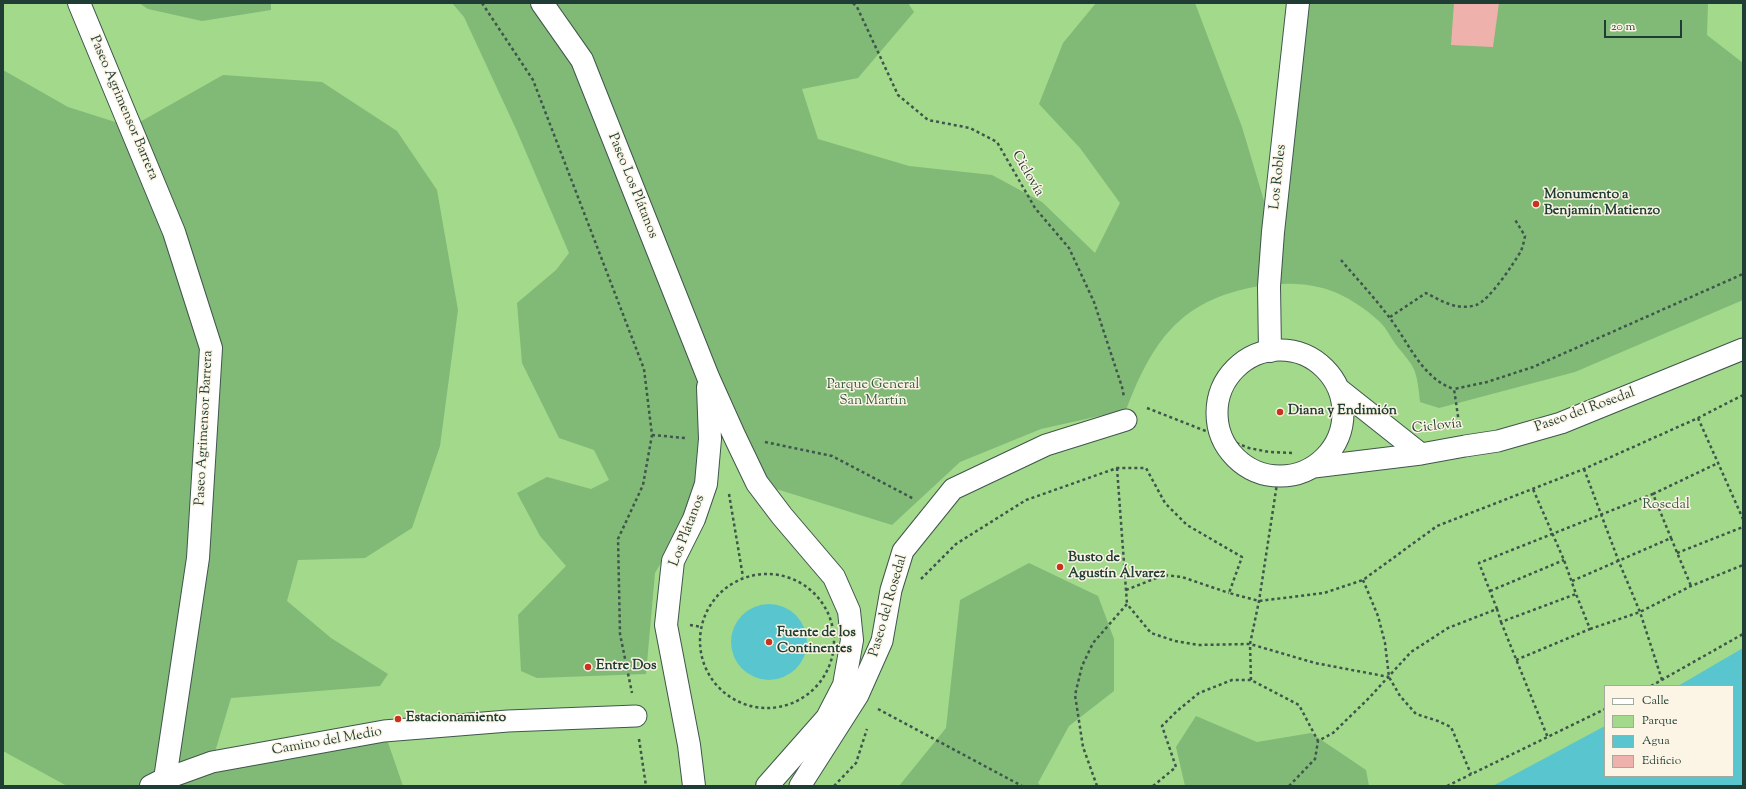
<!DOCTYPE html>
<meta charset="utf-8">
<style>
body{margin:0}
#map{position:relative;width:1746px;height:789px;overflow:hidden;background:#f5e7cc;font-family:"Sorts Mill Goudy",serif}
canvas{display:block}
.frame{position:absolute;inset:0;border:4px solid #1f3d34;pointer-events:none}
.legend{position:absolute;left:1604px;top:685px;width:130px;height:92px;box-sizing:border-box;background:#fcf5e5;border:1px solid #a4ab9e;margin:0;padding:5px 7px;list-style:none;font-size:12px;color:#1f3d34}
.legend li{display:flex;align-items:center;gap:8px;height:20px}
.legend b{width:20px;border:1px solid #a4ab9e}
.scale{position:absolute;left:1604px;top:20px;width:78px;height:18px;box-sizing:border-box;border:2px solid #1f3d34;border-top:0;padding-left:5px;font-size:12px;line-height:14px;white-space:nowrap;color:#1f3d34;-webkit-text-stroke:3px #fcf5e5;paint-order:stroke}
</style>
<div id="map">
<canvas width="1746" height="789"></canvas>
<div class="frame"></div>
<ul class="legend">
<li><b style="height:5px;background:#fff"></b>Calle</li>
<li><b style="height:11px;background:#a2d98b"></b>Parque</li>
<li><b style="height:11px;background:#59c6cf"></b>Agua</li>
<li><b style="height:11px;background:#efb1ab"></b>Edificio</li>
</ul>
<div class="scale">20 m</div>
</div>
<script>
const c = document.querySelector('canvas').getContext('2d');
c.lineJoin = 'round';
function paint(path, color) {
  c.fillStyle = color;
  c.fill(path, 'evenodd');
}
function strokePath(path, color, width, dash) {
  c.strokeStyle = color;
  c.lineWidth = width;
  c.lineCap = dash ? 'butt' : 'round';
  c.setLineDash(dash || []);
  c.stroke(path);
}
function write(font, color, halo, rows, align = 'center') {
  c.font = font + ' "Sorts Mill Goudy",serif';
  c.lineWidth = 3;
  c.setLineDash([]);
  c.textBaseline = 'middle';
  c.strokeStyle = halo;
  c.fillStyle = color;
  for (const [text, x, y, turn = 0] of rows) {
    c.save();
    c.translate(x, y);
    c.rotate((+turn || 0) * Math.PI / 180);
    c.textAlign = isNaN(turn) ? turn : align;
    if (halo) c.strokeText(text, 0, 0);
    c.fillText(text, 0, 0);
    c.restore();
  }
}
const green = new Path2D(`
 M3 3H1743V786H3ZM1605 686H1733V776H1605Z`);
const forest = new Path2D(`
 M139 3H271V10L202 21 148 9Z
 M452 3H908L914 12 858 78 802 89 818 139 909 166 992 175 1042 202 1095 253 1120 203 1080 148 1039 104 1063 43 1096 3H1195L1242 127 1273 231 1298 3H1708L1707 35 1743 63V300L1575 372 1439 408 1420 402C1419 392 1418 381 1415 372 1412 362 1400 351 1394 342 1390 336 1386 328 1380 322 1366 309 1347 296 1329 290 1286 275 1220 288 1185 316 1155 340 1139 376 1126 410L1041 429 960 462 892 525 757 483 708 378 700 497 655 573 646 674 537 678 521 671 518 615 566 566 540 536 517 493 547 477 591 489 609 480 594 450 559 438 522 363 517 303 556 270 569 253 516 129 464 17Z
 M3 70 68 107 131 127 223 75 322 82 397 131 437 190 458 310 440 446 412 528 365 558 298 560 287 601 331 638 388 674 380 686 231 698 212 762 384 731 403 786H67L3 751Z
 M1029 563 1098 596 1114 639V691L1069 726 1038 783 1041 786H899L946 728 960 600Z
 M1196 716 1257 742 1311 733 1366 770 1369 786H1185L1176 747Z`);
const water = new Path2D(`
 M731 642a38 38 0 1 1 76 0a38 38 0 1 1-76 0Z
 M1743 648V786H1493L1605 726V776H1733V686H1678Z`);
const building = new Path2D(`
 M1454 3H1499L1493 47 1451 45Z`);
const path = new Path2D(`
 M482 3 533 80 644 369 652 435 643 485 618 539 620 634 632 693
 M853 3 857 7 898 95 928 120 970 128 997 142 1035 208 1069 248 1094 302 1122 387 1124 397
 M1341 260C1357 279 1374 297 1389 317 1408 341 1422 379 1454 389
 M1390 317 1426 293C1442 301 1457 311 1476 305 1489 301 1514 263 1521 251 1523 246 1524 241 1525 236L1514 218
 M1147 408 1249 448 1269 452 1295 453
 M1698 418 1743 519
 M1459 423 1454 389 1487 382 1533 367 1743 274
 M652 435 685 438
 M765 442 832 456 914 499
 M1117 468 1127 604
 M1584 469 1619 562 1640 612 1662 680
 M729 494 743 577
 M1653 494 1718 463
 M1677 553 1743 527
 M700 641a67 67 0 1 1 134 0a67 67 0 1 1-134 0Z
 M921 579 956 544 1026 500 1117 468H1146L1165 503 1187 525 1242 557 1229 593 1259 601 1324 593 1363 580 1437 526 1584 469 1698 418 1743 395
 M1363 580 1378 616 1385 643 1389 677 1400 696 1416 714 1438 721 1451 727 1471 774
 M1572 581 1671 538 1691 586
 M1126 590 1164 575 1182 577 1229 593
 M1490 591 1564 560
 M1497 609 1479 563 1653 494 1671 538
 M1501 622 1548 738
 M690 625 702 627
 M1590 629 1640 612 1691 586 1743 565
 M1516 660 1590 629 1576 594
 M1251 680 1250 644 1259 601 1278 477
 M1651 686 1743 634
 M878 709 1022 786
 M639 739 646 786
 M834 786 856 763 867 729
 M1097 786 1083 747 1075 695 1082 666 1093 643 1127 604 1151 633 1175 641 1198 645 1250 644 1315 663 1389 677
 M1153 786 1176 767 1162 726 1177 711 1199 693 1232 680H1251L1299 705 1318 741 1333 733 1369 698 1411 652 1448 628 1497 609 1501 622 1576 594 1564 560 1533 489
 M1289 786 1315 759 1318 741
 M1447 786 1605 709`);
const pedestrian = new Path2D(`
 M1217 413a63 63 0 1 1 126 0a63 63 0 1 1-126 0Z
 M1339 389 1421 454
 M1314 467 1421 454 1465 446 1498 441 1561 423 1743 349
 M165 779 212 762 384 731 508 721 636 716
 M800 786 858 695 882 641 891 590 903 551 953 489 1046 445 1126 420`);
const minor = new Path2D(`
 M79 3 174 232 211 348 198 558 165 779 151 786
 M542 3 582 60 708 377 734 435 757 483 782 516 834 577 849 611 852 640 844 685 827 718 767 786
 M1270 351 1269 286 1273 232 1298 3
 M694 786 689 745 666 625 673 561 694 519 706 484 710 439 708 387`);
const markers = [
 [1536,204,4,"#c8321e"],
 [1280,412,4,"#c8321e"],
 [1060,567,4,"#c8321e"],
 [769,642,4,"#c8321e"],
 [588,667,4,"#c8321e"],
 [398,719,4,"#c8321e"]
];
const streetNames = [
 ["Paseo Agrimensor Barrera",123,108,67],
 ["Ciclovía",1027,174,60],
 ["Los Robles",1279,177,-84],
 ["Paseo Los Plátanos",632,186,68],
 ["Paseo del Rosedal",1585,411,-20],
 ["Ciclovía",1437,427,-6],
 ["Paseo Agrimensor Barrera",205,428,-87],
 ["Los Plátanos",688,531,-69],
 ["Paseo del Rosedal",889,606,-74],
 ["Camino del Medio",327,742,-10]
];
const poiNames = [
 ["Monumento a",1544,196],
 ["Benjamín Matienzo",1544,212],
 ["Diana y Endimión",1288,412],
 ["Busto de",1068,559],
 ["Agustín Álvarez",1068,575],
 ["Fuente de los",777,634],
 ["Continentes",777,650],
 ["Entre Dos",596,667],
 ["Estacionamiento",406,719]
];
const parkNames = [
 ["Parque General",873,386],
 ["San Martín",873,402],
 ["Rosedal",1666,506]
];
paint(green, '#a2d98b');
paint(forest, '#81b977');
paint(water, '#59c6cf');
paint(building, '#efb1ab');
strokePath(pedestrian, '#3f564b', 23);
strokePath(minor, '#3f564b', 24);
strokePath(path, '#3f564b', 2.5, [3, 3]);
strokePath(pedestrian, '#fff', 21);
strokePath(minor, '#fff', 22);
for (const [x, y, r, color] of markers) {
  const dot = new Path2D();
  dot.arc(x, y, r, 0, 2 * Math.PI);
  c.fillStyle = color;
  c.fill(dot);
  strokePath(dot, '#fcf5e5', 1.5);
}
write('14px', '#1f3d34', '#fcf5e5', streetNames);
write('bold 14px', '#1f3d34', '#fcf5e5', poiNames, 'left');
write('14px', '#395c45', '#fcf5e5', parkNames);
</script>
